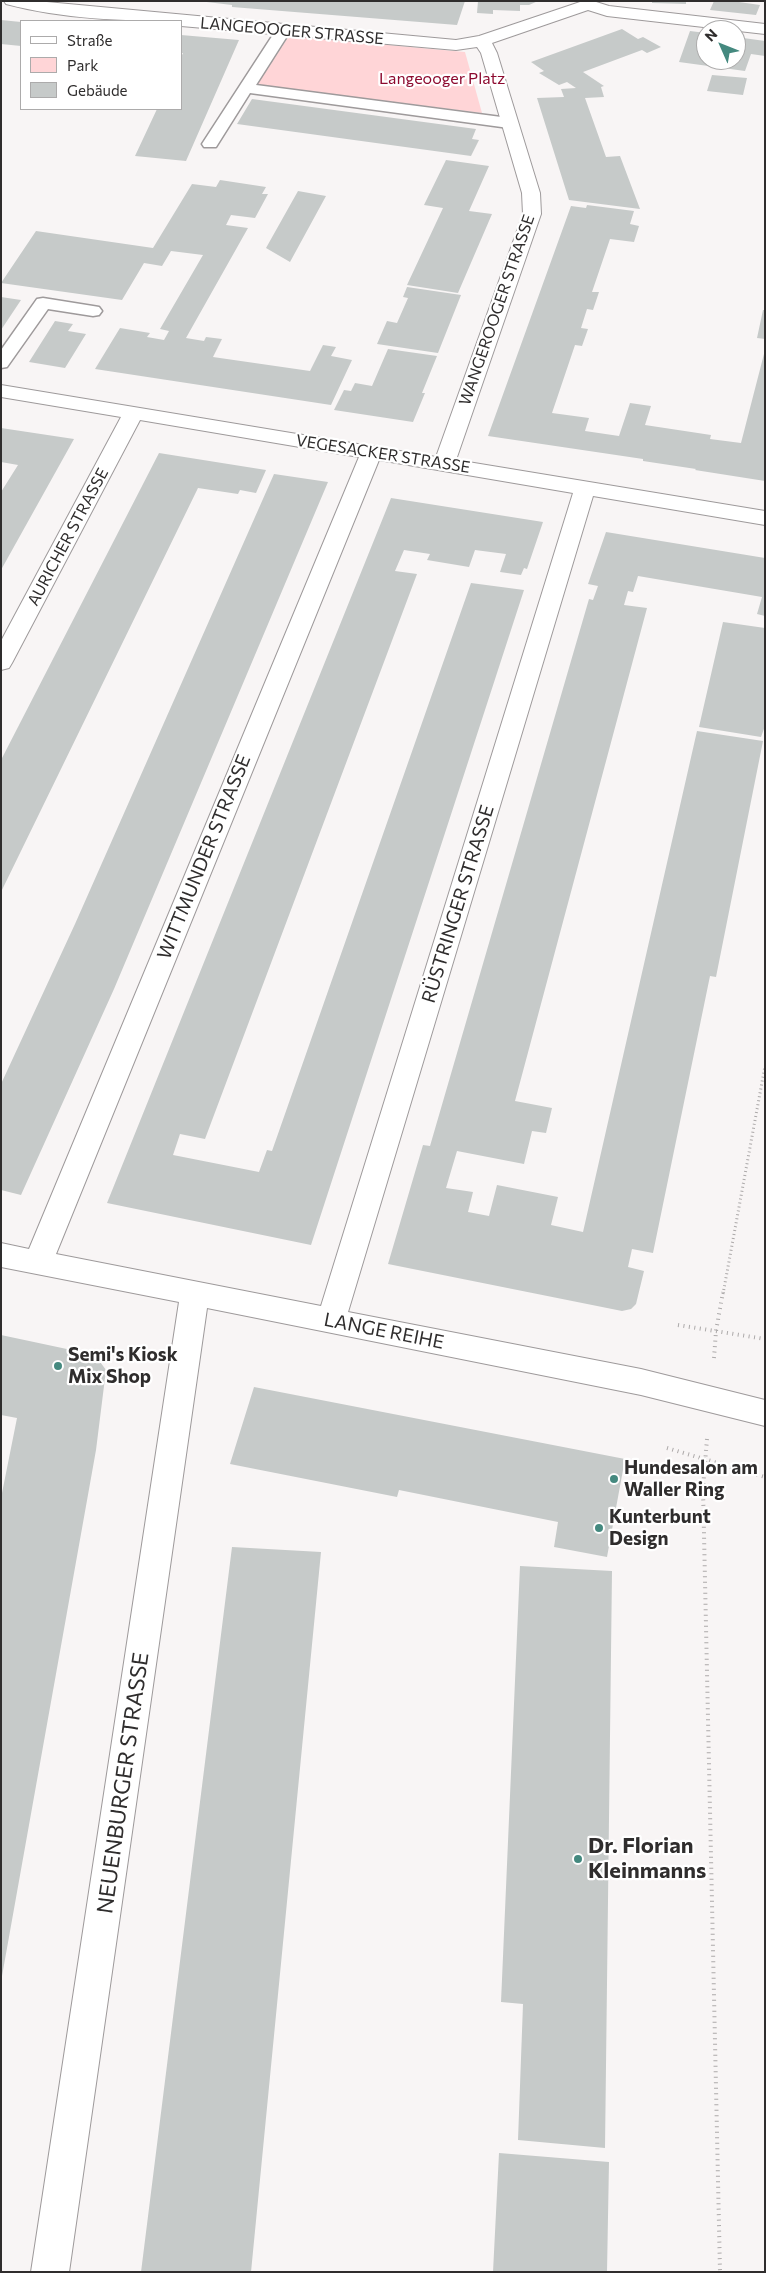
<!DOCTYPE html>
<meta charset="utf-8">
<style>
body{margin:0}
#map{position:relative;width:766px;height:2273px;overflow:hidden;background:#f8f5f5;font-family:Commissioner,sans-serif}
canvas{display:block}
.frame{position:absolute;inset:0;border:2px solid #2f2d2d;pointer-events:none}
.legend{position:absolute;left:20px;top:20px;width:162px;height:90px;box-sizing:border-box;background:#fff;border:1px solid #acabab;margin:0;padding:6px 9px;list-style:none;font-size:15px;color:#2f2d2d}
.legend li{display:flex;align-items:center;gap:10px;height:25px}
.legend b{width:25px;border:1px solid #acabab}
.north{position:absolute;left:696px;top:20px;width:50px;height:50px;box-sizing:border-box;background:#fff;border:1px solid #acabab;border-radius:50%;rotate:314deg;font-size:14px;font-weight:700;line-height:20px;text-align:center;color:#2f2d2d}
.north::after{content:'';display:block;margin:auto;width:18px;height:22px;background:#44897f;clip-path:polygon(50% 0,100% 100%,50% 72%,0 100%)}
</style>
<div id="map">
<canvas width="766" height="2273"></canvas>
<div class="frame"></div>
<ul class="legend">
<li><b style="height:6px;background:#fff"></b>Straße</li>
<li><b style="height:14px;background:#ffd5d7"></b>Park</li>
<li><b style="height:14px;background:#c6cac9"></b>Gebäude</li>
</ul>
<div class="north">N</div>
</div>
<script>
const c = document.querySelector('canvas').getContext('2d');
c.lineJoin = 'round';
function paint(path, color) {
  c.fillStyle = color;
  c.fill(path, 'evenodd');
}
function strokePath(path, color, width, dash) {
  c.strokeStyle = color;
  c.lineWidth = width;
  c.lineCap = dash ? 'butt' : 'round';
  c.setLineDash(dash || []);
  c.stroke(path);
}
function write(font, color, halo, rows, align = 'center') {
  c.font = font + ' Commissioner,sans-serif';
  c.lineWidth = 4.5;
  c.setLineDash([]);
  c.textBaseline = 'middle';
  c.strokeStyle = halo;
  c.fillStyle = color;
  for (const [text, x, y, turn = 0] of rows) {
    c.save();
    c.translate(x, y);
    c.rotate((+turn || 0) * Math.PI / 180);
    c.textAlign = isNaN(turn) ? turn : align;
    if (halo) c.strokeText(text, 0, 0);
    c.fillText(text, 0, 0);
    c.restore();
  }
}
const green = new Path2D(`
 M289 36 465 52 482 113 257 85Z`);
const building = new Path2D(`
 M198 1H465L457 25 232 7V5Z
 M478 1H538L529 5H520V11L493 10V14L477 13Z
 M652 1H686V4L652 3Z
 M714 1H732L760 5 756 15 710 10Z
 M1 20 21 22V46L1 44Z
 M622 29 638 39 643 37 661 47 647 53 642 50 583 72 604 86 601 87 604 97 585 98 606 157 620 156 640 209 569 200 537 98 564 97 561 89 576 88 567 82 559 85 539 73 544 71 531 62Z
 M690 31 706 33V60H736V37L765 41V56L751 54 745 71 679 62Z
 M181 35 239 40 186 161 135 156 157 109H181V57L183 53H181Z
 M712 75 747 78 743 95 707 91Z
 M252 99 476 129 472 139 479 140 471 156 237 124Z
 M446 160 489 166 469 211 492 214 458 293 407 285 443 208 424 205Z
 M220 180 266 187 262 194H268L255 218 231 215 226 225 248 228 186 338 204 341 206 337 222 339 213 357 310 371 323 345 336 347 331 356 352 360 331 405 95 369 120 328 150 333 147 337 164 340 169 331 160 329 203 255 171 251 162 266 144 263 122 300 1 283 36 231 153 248 192 184 216 187Z
 M298 191 326 196 290 262 266 248Z
 M587 205 634 211 630 224 639 226 634 242 610 239 592 292H599L593 310 587 309 581 328 588 329 582 346 575 345 552 413 589 418 585 431 619 436 630 403 651 406 645 425 711 435 710 439 741 443 765 350V481L695 470 696 469 643 461V459L488 436 571 206 586 208Z
 M407 287 461 295 438 353 377 344 387 321 397 323 408 298 403 297Z
 M1 297 21 300 1 330Z
 M763 310H765V339L757 338Z
 M55 321 73 324 68 331 86 334 65 368 29 362Z
 M388 349 437 356 422 393H425L413 422 334 410 344 390 351 391 355 383 372 386Z
 M1 428 74 439 1 570V492L18 465 1 462Z
 M159 453 266 470 256 493 240 490 238 494 198 488 1 892V760Z
 M274 474 328 482 114 989 21 1195 1 1190V1084L75 924Z
 M391 498 543 522 527 569 524 568 521 575 500 572 506 554 475 550 469 567 427 560 430 554 404 550 395 571 417 574 217 1107 205 1139 180 1134 173 1155 259 1172 267 1150 272 1151 471 583 524 590 311 1245 107 1203Z
 M606 532 765 558V616L757 614 762 597 638 576 633 592 628 591 624 605 647 608 515 1101 552 1108 546 1133 532 1131 524 1164 457 1151 446 1188 473 1192 468 1212 489 1216 497 1185 558 1197 551 1225 583 1232 697 731 763 741 716 977 710 976 653 1253 632 1249 628 1267 644 1271 636 1304 631 1309 622 1311 388 1264 423 1145 430 1146 589 599 593 600 598 586 588 584Z
 M723 622 765 628V726L761 737 699 727Z
 M1 1335 95 1355 106 1370 96 1450 2 1976 1 1498 17 1418 1 1415Z
 M254 1387 625 1459 607 1557 554 1547 558 1522 399 1490 397 1497 230 1464Z
 M232 1547 321 1552 251 2272H141Z
 M520 1566 612 1571 605 2148 518 2140 523 2004 501 2002Z
 M499 2153 609 2162 607 2272H493Z`);
const pathFar1 = new Path2D(`
 M723 1294 765 1066`);
const path = new Path2D(`
 M678 1325 765 1339
 M714 1358 716 1331 723 1292
 M707 1439 703 1488 720 2272
 M667 1448 765 1477`);
const service = new Path2D(`
 M283 25 288 27 291 30 256 85 509 118 515 120 517 123 515 126 509 128 250 93 216 147H204L202 144 278 27Z
 M43 298 93 306 99 307 102 311 99 315 93 316 48 309 7 367 1 368V350L37 299Z`);
const minor = new Path2D(`
 M4 1H36L456 40 479 36 583 1H593L609 6 765 24V34L607 16 588 10 492 43 497 53 540 193 541 214 456 460 765 511V525L593 496 348 1312 641 1369 765 1400V1426L641 1395 207 1308 69 2272H31L179 1302 1 1267V1243L29 1249 359 457 140 420 12 663 9 668 1 670V641L121 417 1 397V385L436 457 523 214 522 193 481 53 477 47 456 50 181 26V21C122 21 63 19 6 4ZM379 460 573 493 321 1306 56 1254Z`);
const markers = [
 [58,1366,5,"#44897f"],
 [614,1479,5,"#44897f"],
 [599,1528,5,"#44897f"],
 [578,1859,5,"#44897f"]
];
const farStreetnames = [
 ["LANGEOOGER STRASSE",292,31,5],
 ["WANGEROOGER STRASSE",497,310,-71],
 ["VEGESACKER STRASSE",383,454,9],
 ["AURICHER STRASSE",68,537,-62]
];
const farParknames = [
 ["Langeooger Platz",442,79]
];
const streetNames = [
 ["WITTMUNDER STRASSE",204,857,-68],
 ["RÜSTRINGER STRASSE",458,904,-73],
 ["LANGE REIHE",384,1331,11]
];
const poiNames = [
 ["Semi's Kiosk",68,1355],
 ["Mix Shop",68,1377],
 ["Hundesalon am",624,1468],
 ["Waller Ring",624,1490],
 ["Kunterbunt",609,1517],
 ["Design",609,1539]
];
const nearStreetnames = [
 ["NEUENBURGER STRASSE",123,1783,-82]
];
const nearPoinames = [
 ["Dr. Florian",588,1846],
 ["Kleinmanns",588,1871]
];
paint(green, '#ffd5d7');
paint(building, '#c6cac9');
strokePath(service, '#9e9a9b', 3);
strokePath(minor, '#9e9a9b', 2);
strokePath(pathFar1, '#aca9a9', 3, [1, 3]);
strokePath(path, '#aca9a9', 4, [1, 4.5]);
paint(service, '#fff');
paint(minor, '#fff');
for (const [x, y, r, color] of markers) {
  const dot = new Path2D();
  dot.arc(x, y, r, 0, 2 * Math.PI);
  c.fillStyle = color;
  c.fill(dot);
  strokePath(dot, '#fff', 2);
}
write('16px', '#2f2d2d', '#fff', farStreetnames);
write('16px', '#8c0a2f', '#fff', farParknames);
write('19px', '#2f2d2d', '#fff', streetNames);
write('bold 19px', '#2f2d2d', '#fff', poiNames, 'left');
write('22px', '#2f2d2d', '#fff', nearStreetnames);
write('bold 22px', '#2f2d2d', '#fff', nearPoinames, 'left');
</script>
